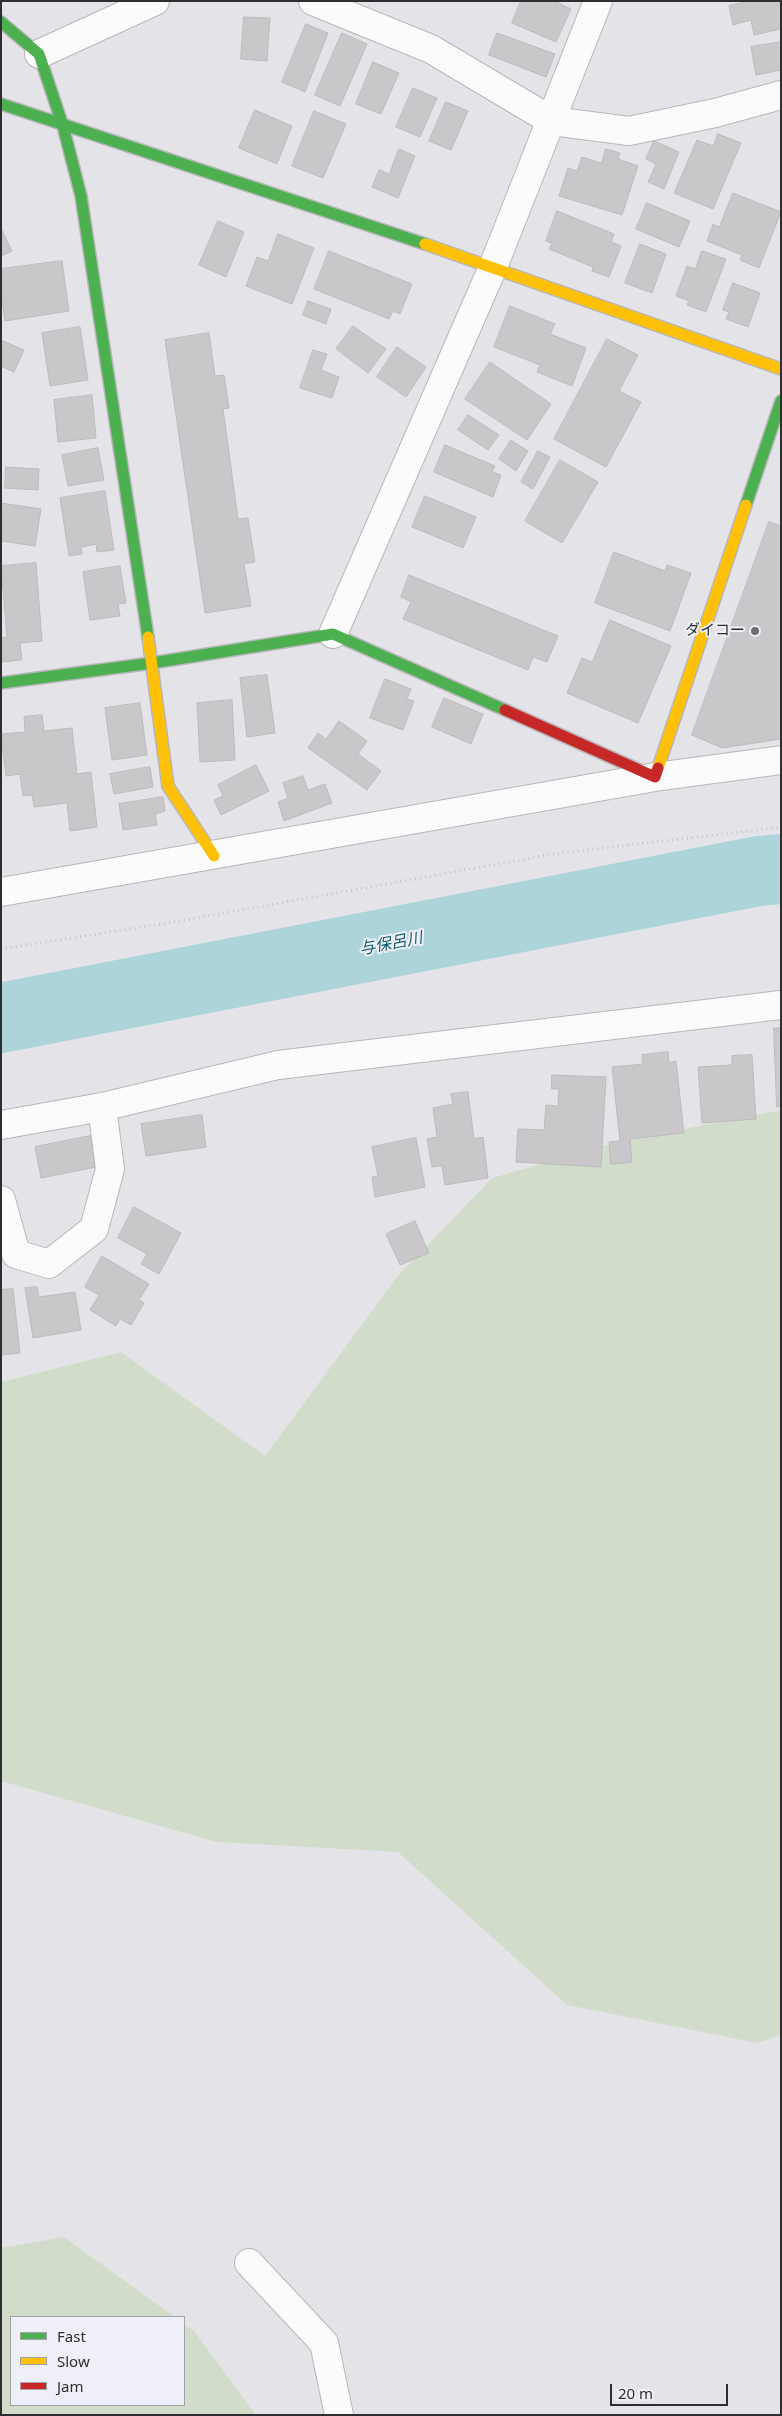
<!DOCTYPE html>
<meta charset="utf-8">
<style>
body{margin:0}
#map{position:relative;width:782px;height:2416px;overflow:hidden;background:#e4e4e8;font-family:"Noto Sans",sans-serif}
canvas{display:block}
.frame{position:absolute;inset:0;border:2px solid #2e2e31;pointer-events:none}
.legend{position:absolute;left:10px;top:2316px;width:175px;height:90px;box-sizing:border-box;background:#efeff7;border:1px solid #a2a2a8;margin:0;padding:6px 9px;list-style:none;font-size:15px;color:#2e2e31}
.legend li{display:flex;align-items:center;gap:10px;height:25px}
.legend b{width:25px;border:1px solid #a2a2a8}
.scale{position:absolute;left:610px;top:2384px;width:118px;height:22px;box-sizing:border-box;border:2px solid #2e2e31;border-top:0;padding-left:6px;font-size:15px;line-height:18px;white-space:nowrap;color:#2e2e31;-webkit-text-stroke:4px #efeff7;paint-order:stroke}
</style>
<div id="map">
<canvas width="782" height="2416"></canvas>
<div class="frame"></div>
<ul class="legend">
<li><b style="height:6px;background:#4caf50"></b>Fast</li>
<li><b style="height:6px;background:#ffc107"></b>Slow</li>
<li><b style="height:6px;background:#c62828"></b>Jam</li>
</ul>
<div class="scale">20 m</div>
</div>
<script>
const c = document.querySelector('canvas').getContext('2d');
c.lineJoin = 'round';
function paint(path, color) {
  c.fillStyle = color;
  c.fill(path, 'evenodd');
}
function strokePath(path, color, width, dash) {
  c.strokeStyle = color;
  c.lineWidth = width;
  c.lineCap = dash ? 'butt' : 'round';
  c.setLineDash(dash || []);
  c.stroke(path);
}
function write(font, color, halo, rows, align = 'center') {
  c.font = font + ' "Noto Sans","Noto Sans JP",sans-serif';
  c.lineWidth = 4;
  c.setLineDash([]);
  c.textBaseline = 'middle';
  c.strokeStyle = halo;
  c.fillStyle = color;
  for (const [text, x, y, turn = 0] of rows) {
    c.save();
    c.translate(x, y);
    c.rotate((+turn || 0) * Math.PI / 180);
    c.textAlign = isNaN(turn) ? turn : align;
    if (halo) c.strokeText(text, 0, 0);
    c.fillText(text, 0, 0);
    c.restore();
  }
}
const green = new Path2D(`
 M781 1110V2035L757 2043 567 2005 398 1852 217 1842 1 1781V1382L121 1352 265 1456 397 1277 492 1178 617 1142Z
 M64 2237 175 2317H11V2405H184V2324L194 2331 256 2415H1V2248Z`);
const river = new Path2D(`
 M1 1018 759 871 781 869`);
const building = new Path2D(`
 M521 1H554L571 9 556 42 512 23Z
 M750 1H781V29L754 35 751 20 733 25 729 6Z
 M244 17 270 18 267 61 241 59Z
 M306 24 328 33 305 92 282 82Z
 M342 33 367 44 340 106 315 95Z
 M497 33 555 54 546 77 489 55Z
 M781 42V70L756 75 751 47Z
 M373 62 399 73 381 114 356 104Z
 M413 88 437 98 420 137 396 127Z
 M446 102 468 111 451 150 429 141Z
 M255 110 292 126 277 164 239 148Z
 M314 111 346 124 323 178 292 166Z
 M718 134 741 143 713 209 674 193 697 140 713 146Z
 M654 141 679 152 664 189 648 182 656 164 646 159Z
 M399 149 415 156 398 198 372 187 379 170 389 174Z
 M606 149 620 153 618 159 638 166 622 215 559 196 568 168 577 171 582 157 601 163Z
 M733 193 781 212 759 268 740 260 742 255 707 241 713 224 719 227Z
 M647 203 690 221 679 247 636 229Z
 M557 211 614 234 611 242 621 246 609 277 592 271 593 267 549 249 552 243 546 241Z
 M218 221 244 232 226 277 199 265Z
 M1 228 12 251 1 256Z
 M278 234 314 248 292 304 246 286 257 257 268 261Z
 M640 244 666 254 652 293 625 283Z
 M329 251 412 284 400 314 393 311 389 319 314 289Z
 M702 251 726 259 706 312 687 305 689 301 676 296 687 266 695 269Z
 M62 261 69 311 5 321 1 293V269Z
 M733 283 760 293 748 327 726 319 729 312 723 310Z
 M308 301 331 309 326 324 303 315Z
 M510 306 555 324 550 334 586 348 572 386 537 372 540 365 494 347Z
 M353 326 386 349 368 373 336 349Z
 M80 327 88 380 50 386 42 333Z
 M209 333 215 376 224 375 229 408 223 409 238 519 248 518 255 562 244 564 251 606 205 613 165 340Z
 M607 339 638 355 619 391 641 402 606 467 554 439Z
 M1 340 24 350 14 372 1 366Z
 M397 347 426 367 406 397 377 377Z
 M313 350 327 354 321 370 339 377 332 398 300 388Z
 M490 362 551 404 527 440 465 399Z
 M92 395 96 438 58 442 54 400Z
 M468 415 499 435 488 450 458 430Z
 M511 440 528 451 516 471 499 459Z
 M445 445 495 466 492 472 501 475 493 497 434 472Z
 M98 448 104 480 68 486 62 455Z
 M538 451 550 457 533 489 521 482Z
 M560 460 598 482 562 543 525 521Z
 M6 467 39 469 38 490 5 488Z
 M105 491 114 550 97 552 96 544 81 547 82 554 69 556 60 498Z
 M425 496 476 517 463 548 412 527Z
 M1 503 41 509 35 546 1 541Z
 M769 522 781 526V739L722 748 692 735Z
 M614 552 665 571 667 565 691 573 670 631 595 603Z
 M36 563 42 641 20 643 22 660 2 662 1 638 7 637 1 566Z
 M120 566 126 603 118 604 120 616 90 620 83 572Z
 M409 575 558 636 547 662 533 657 528 670 403 619 411 602 401 597Z
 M610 620 671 646 638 723 567 693 582 658 592 662Z
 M267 675 275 733 247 737 240 678Z
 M385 679 411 689 407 699 414 701 403 730 370 718Z
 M444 698 483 714 471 744 432 727Z
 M232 700 235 760 200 762 197 703Z
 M140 703 147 755 112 760 105 708Z
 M42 715 44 731 72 728 77 774 91 772 97 827 70 831 67 803 34 807 32 795 23 796 20 774 6 776 1 734 25 732 24 717Z
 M339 721 367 741 358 754 381 771 367 790 308 748 318 733 326 739Z
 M256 765 269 791 221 815 214 800 223 796 218 785Z
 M150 767 153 787 114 794 110 774Z
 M303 776 308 790 325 784 332 803 284 821 278 802 288 798 283 783Z
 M163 797 165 811 155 814 157 825 123 830 119 804Z
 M774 1028H781V1106L777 1107Z
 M668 1052 669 1063 676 1061 684 1133 630 1139 632 1162 611 1164 609 1142 620 1141 612 1067 643 1064 642 1055Z
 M752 1055 756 1119 702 1123 698 1067 732 1065V1056Z
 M552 1075 606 1077 601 1167 516 1162 518 1129 544 1130 546 1105 558 1106 559 1089H552Z
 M468 1092 474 1139 483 1137 488 1178 445 1185 442 1166 432 1167 427 1139 437 1137 433 1108 453 1104 451 1094Z
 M202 1115 206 1147 146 1156 141 1124Z
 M90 1136 96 1167 41 1178 35 1147Z
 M416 1138 425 1187 375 1197 372 1177 378 1176 372 1147Z
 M134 1207 181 1233 159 1274 141 1264 147 1254 118 1238Z
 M415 1221 429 1253 400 1265 386 1234Z
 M102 1256 149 1284 139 1300 144 1303 131 1325 120 1319 116 1326 90 1310 99 1295 85 1287Z
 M37 1287 39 1297 75 1292 81 1330 33 1338 25 1288Z
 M13 1289 20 1353 1 1355V1290Z`);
const path = new Path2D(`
 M1 949 180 921 553 854 781 827`);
const street = new Path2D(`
 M313 1 431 49 552 121 629 131 715 113 781 95
 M39 54 155 1
 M333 634 493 267 598 1
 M1 892 655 777 781 760
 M1 1125 102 1107 278 1065 781 1005
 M1 1200 16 1254 49 1264 94 1229 110 1169 102 1107
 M249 2263 324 2343 339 2415`);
const fast = new Path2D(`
 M1 22 39 54 63 126 81 196 148 637
 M1 104 425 244
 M746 505 781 401
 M1 683 152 663 333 634 505 710`);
const slow = new Path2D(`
 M425 244 781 369
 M148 637 168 786 214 856
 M658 768 746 505`);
const jam = new Path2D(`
 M505 710 655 777 658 768`);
const markers = [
 [755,631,5,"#6e6e71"]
];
const poiNames = [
 ["ダイコー",745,631]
];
const waterNames = [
 ["与保呂川",391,944,-11]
];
paint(green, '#d2dcca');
strokePath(river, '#add3db', 70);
paint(building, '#c9c7c9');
strokePath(building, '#bcbbbc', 1);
strokePath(street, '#b7b7ba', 30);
strokePath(fast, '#b7b7ba', 14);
strokePath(slow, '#b7b7ba', 14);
strokePath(jam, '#b7b7ba', 14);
strokePath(path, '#c4c4c4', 3, [1, 4]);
strokePath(street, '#fbfbfc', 28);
strokePath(fast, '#4caf50', 11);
strokePath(slow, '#ffc107', 11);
strokePath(jam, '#c62828', 11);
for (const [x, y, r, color] of markers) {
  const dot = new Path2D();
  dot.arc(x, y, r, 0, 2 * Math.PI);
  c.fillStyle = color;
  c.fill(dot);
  strokePath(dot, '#efeff7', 2);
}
write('15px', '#2e2e31', '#efeff7', poiNames, 'right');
write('italic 16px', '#125f6a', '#efeff7', waterNames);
</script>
